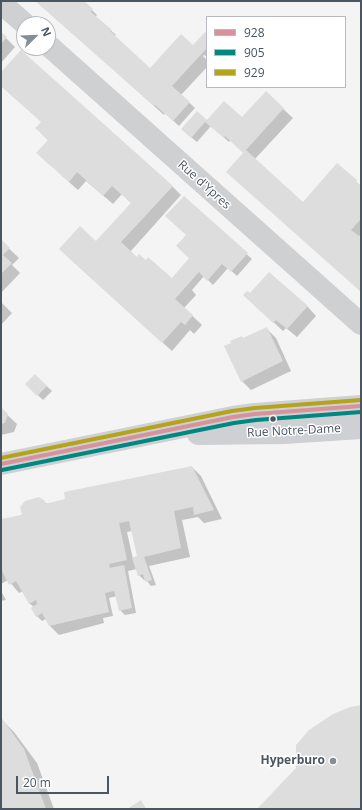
<!DOCTYPE html>
<style>
body{margin:0}
#map{position:relative;width:362px;height:810px;overflow:hidden;background:#f4f4f4;font-family:"Open Sans",sans-serif}
canvas{display:block}
.frame{position:absolute;inset:0;border:2px solid #4a5661;pointer-events:none}
.legend{position:absolute;left:206px;top:16px;width:140px;height:72px;box-sizing:border-box;background:#fff;border:1px solid #b7bbc0;margin:0;padding:5px 7px;list-style:none;font-size:12px;color:#4a5661}
.legend li{display:flex;align-items:center;gap:8px;height:20px}
.legend b{width:20px;border:1px solid #b7bbc0}
.north{position:absolute;left:16px;top:16px;width:40px;height:40px;box-sizing:border-box;background:#fff;border:1px solid #b7bbc0;border-radius:50%;rotate:67deg;font-size:11px;font-weight:700;line-height:16px;text-align:center;color:#4a5661}
.north::after{content:'';display:block;margin:auto;width:14px;height:18px;background:#868d94;clip-path:polygon(50% 0,100% 100%,50% 72%,0 100%)}
.scale{position:absolute;left:16px;top:776px;width:93px;height:18px;box-sizing:border-box;border:2px solid #4a5661;border-top:0;padding-left:5px;font-size:12px;line-height:14px;white-space:nowrap;color:#4a5661;-webkit-text-stroke:3px #fff;paint-order:stroke}
</style>
<div id="map">
<canvas width="362" height="810"></canvas>
<div class="frame"></div>
<ul class="legend">
<li><b style="height:5px;background:#d8929c"></b>928</li>
<li><b style="height:5px;background:#008780"></b>905</li>
<li><b style="height:5px;background:#b3a41c"></b>929</li>
</ul>
<div class="north">N</div>
<div class="scale">20 m</div>
</div>
<script>
const c = document.querySelector('canvas').getContext('2d');
c.lineJoin = 'round';
function paint(path, color) {
  c.fillStyle = color;
  c.fill(path, 'evenodd');
}
function strokePath(path, color, width, dash) {
  c.strokeStyle = color;
  c.lineWidth = width;
  c.lineCap = dash ? 'butt' : 'round';
  c.setLineDash(dash || []);
  c.stroke(path);
}
function write(font, color, halo, rows, align = 'center') {
  c.font = font + ' "Open Sans",sans-serif';
  c.lineWidth = 3;
  c.setLineDash([]);
  c.textBaseline = 'middle';
  c.strokeStyle = halo;
  c.fillStyle = color;
  for (const [text, x, y, turn = 0] of rows) {
    c.save();
    c.translate(x, y);
    c.rotate((+turn || 0) * Math.PI / 180);
    c.textAlign = isNaN(turn) ? turn : align;
    if (halo) c.strokeText(text, 0, 0);
    c.fillText(text, 0, 0);
    c.restore();
  }
}
const shadow = new Path2D(`
 M37 1H83L97 15 95 17 116 35 114 37 151 70 196 49 207 35V57L204 55 203 56 207 60V67L181 95 195 108 179 126 165 113 164 115Z
 M1 33 15 47 1 63Z
 M1 74 172 186 181 195 130 252 137 258 172 279 190 259 187 236 194 206 252 259 237 276 228 268 213 285 204 276 192 290 196 295 184 308 202 325 194 334 190 330 172 351 69 258 96 243 132 204 122 194 113 204 86 181 78 190 61 175 49 141 36 128 42 122 1 86Z
 M266 93 293 118 254 160 303 203 337 165 361 186V291L244 153 231 140 229 142 211 126 197 142 187 134 197 113 207 122 242 119Z
 M1 241 19 258 12 265 20 273 1 293Z
 M250 295 307 306 316 316 297 337 286 328 283 331 254 304Z
 M1 302 12 313 1 325Z
 M267 329 276 338 291 371 251 390 242 381 243 339Z
 M35 375 52 391 43 400 26 384Z
 M1 409 17 424 14 432 1 435Z
 M192 467 201 476 222 519 204 523 198 517 182 520 190 557 149 566 156 585 151 586 146 580H144L139 575 137 569 128 571 136 613 125 615 120 610 117 596 109 598 113 616 103 618 104 623 59 635 50 626 46 619 42 621 37 616 34 607 29 603 23 591 19 593 8 580 1 584V520L23 515 44 502 47 504ZM132 531 138 557 133 559 127 532Z
 M1 591 6 600 1 601Z
 M1 719 14 732 37 763 54 809H1Z`);
const building = new Path2D(`
 M35 1H84L93 9 91 12 112 30 110 31 150 68 181 34 193 45 205 32 207 34V48L172 86 190 102 173 121 155 105 154 106Z
 M1 32 7 37 1 44Z
 M21 50 173 186 121 242 137 257 139 254 146 260 148 257 172 278 189 258 176 246 186 235 165 216 184 196 248 253 231 272 222 264 207 281 199 272 175 299 193 315 185 325 181 322 162 343 59 249 80 226 96 241 131 203 112 186 103 196 77 172 69 182 36 153 48 140 35 128 41 122 1 86V72Z
 M266 91 284 108 246 150 303 202 337 163 357 180 356 182 361 186V219L351 230 359 236 361 233V292L226 172 243 153 225 136 224 138 205 122 191 138 181 129 197 111 207 120 224 101 242 117Z
 M1 239 10 248 3 255 12 263 1 274Z
 M269 272 308 306 287 329 276 320 273 323 243 295 247 291 250 293Z
 M267 327 283 361 241 382 224 346 231 343 230 341 242 336 243 338Z
 M35 374 47 386 37 396 25 384Z
 M1 407 8 414 5 423 1 424Z
 M192 466 214 510 194 515 193 507 174 511 181 548 144 557 152 580 145 582 143 574 138 576 132 558 137 556 129 521 119 523 127 560 109 564 110 568 124 565 132 608 119 611 114 591 105 593 109 612 49 626 42 613 36 617 31 608 37 604 36 600 29 604 16 581 9 585 1 569V519L22 515 20 507 25 501 39 497 45 501V504L65 499 64 492Z
 M361 705V809H257L296 768V745L309 730 333 714 350 707Z
 M1 717 24 749 46 809H1Z
 M141 800 146 809H127Z`);
const minor = new Path2D(`
 M1 3 25 24
 M48 45 361 324`);
const secondary = new Path2D(`
 M198 434 284 433 361 428
 M1 464 233 417 255 414 361 406`);
const bus1 = new Path2D(`
 M1 464 233 417 255 414 361 406`);
const bus2 = new Path2D(`
 M2 470 234 423 256 420 361 412`);
const bus3 = new Path2D(`
 M1 458 232 411 255 408 361 400`);
const markers = [
 [273,419,3.5,"#4a5661"],
 [333,761,4,"#868d94"]
];
const streetNames = [
 ["Rue d'Ypres",204,185,42],
 ["Rue Notre-Dame",294,431,-3]
];
const poiNames = [
 ["Hyperburo",325,761]
];
paint(shadow, '#0003');
paint(building, '#ddddde');
strokePath(minor, '#ced0d2', 22);
strokePath(secondary, '#ced0d4', 22);
strokePath(bus1, '#d8929c', 4);
strokePath(bus2, '#008780', 4);
strokePath(bus3, '#b3a41c', 4);
for (const [x, y, r, color] of markers) {
  const dot = new Path2D();
  dot.arc(x, y, r, 0, 2 * Math.PI);
  c.fillStyle = color;
  c.fill(dot);
  strokePath(dot, '#fff', 1.5);
}
write('12px', '#4a5661', '#fff', streetNames);
write('bold 12px', '#4a5661', '#fff', poiNames, 'right');
</script>
